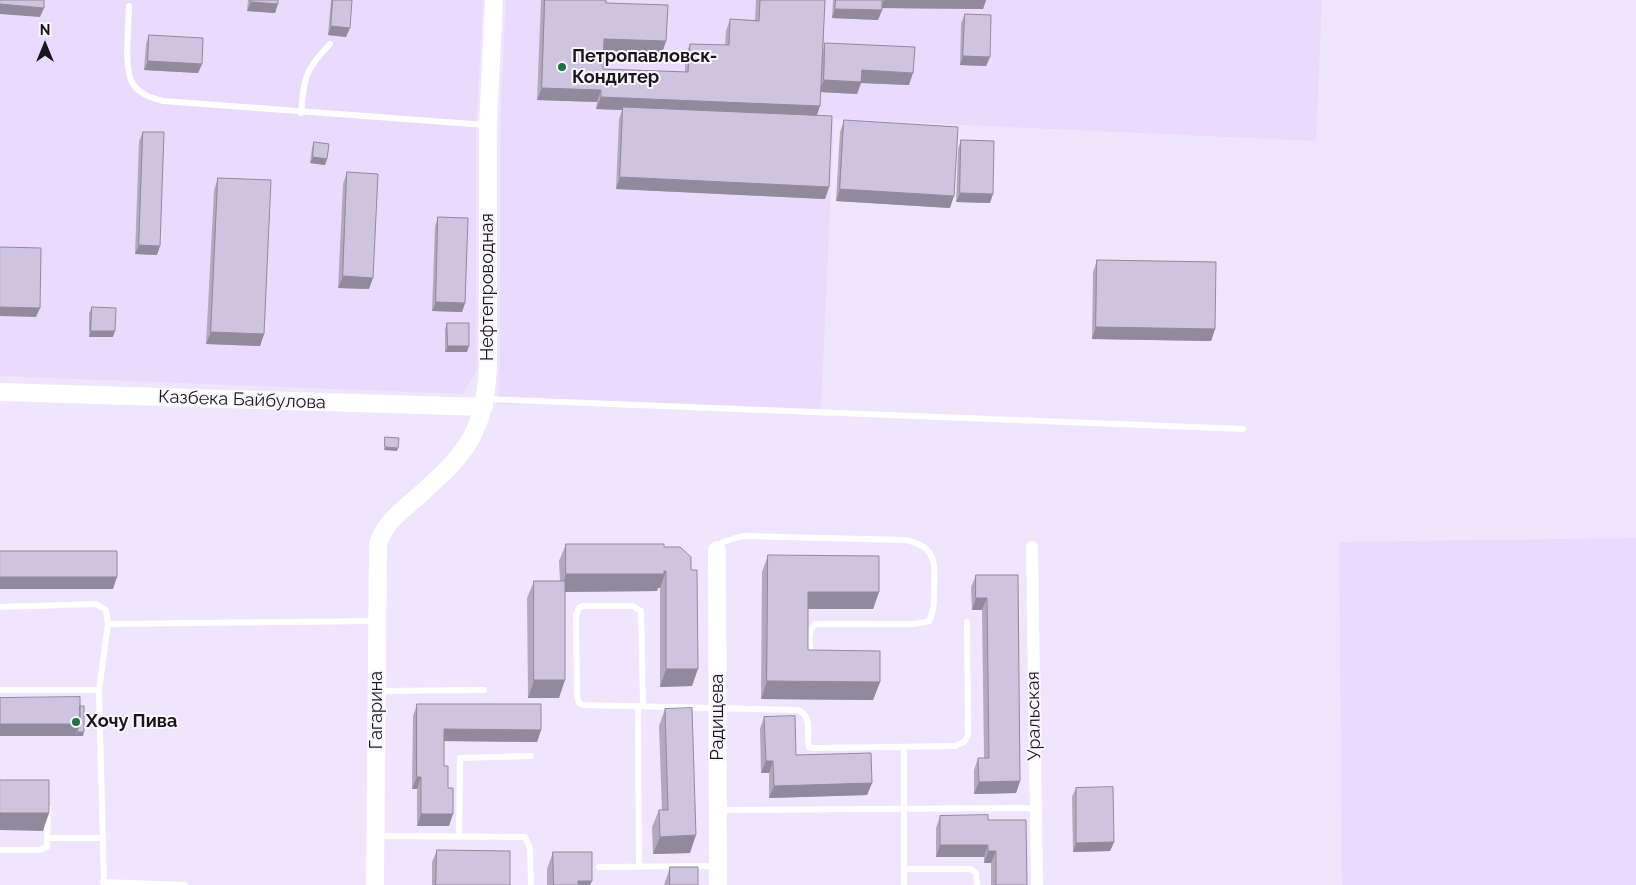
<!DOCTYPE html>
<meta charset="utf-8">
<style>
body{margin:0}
#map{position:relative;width:1636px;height:885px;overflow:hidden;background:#efe5fc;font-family:Raleway,sans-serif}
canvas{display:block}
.north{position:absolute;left:20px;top:20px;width:50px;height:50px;-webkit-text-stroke:4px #f9f6fc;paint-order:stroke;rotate:0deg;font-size:14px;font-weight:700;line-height:20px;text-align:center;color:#19151e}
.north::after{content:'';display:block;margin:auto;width:18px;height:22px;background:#19151e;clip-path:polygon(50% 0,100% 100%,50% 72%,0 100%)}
</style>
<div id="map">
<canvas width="1636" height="885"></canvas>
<div class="north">N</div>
</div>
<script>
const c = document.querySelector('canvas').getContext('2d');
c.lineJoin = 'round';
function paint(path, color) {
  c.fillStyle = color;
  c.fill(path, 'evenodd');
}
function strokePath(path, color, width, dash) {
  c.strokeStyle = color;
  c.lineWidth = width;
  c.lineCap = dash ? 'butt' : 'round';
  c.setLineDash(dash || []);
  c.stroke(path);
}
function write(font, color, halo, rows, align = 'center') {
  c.font = font + ' Raleway,sans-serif';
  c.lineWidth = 4;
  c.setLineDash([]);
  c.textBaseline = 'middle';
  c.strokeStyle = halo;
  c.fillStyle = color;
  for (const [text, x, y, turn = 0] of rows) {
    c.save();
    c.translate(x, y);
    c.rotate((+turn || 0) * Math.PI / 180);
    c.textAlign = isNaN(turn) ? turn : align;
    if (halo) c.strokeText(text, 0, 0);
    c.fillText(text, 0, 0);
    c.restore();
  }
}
const built = new Path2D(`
 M0 0H483L476 135 477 370 463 394 0 376Z
 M506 0H1322L1316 141 834 119 821 409 499 404 501 104Z
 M1636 538V885H1342L1339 542Z`);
const lane = new Path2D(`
 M129 6C129 25 123 69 133 84 139 94 152 98 163 101L486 125
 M301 113C304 77 305 70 330 44
 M486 399 1243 429
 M718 549 723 542 742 536 905 540C937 546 935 563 934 590 934 601 934 612 929 621L915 624H815C807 631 808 650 815 657
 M0 607 96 604 106 610 108 624 375 621
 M0 690H99L104 885
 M99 690 108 624
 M378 691 484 690
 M638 706 639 867
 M643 706 641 611 633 606H583L579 608 576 615 577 695 579 703 583 705 797 710C813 714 806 734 809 747L814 748 955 746 964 742 968 735 967 622
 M904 748V885
 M719 810 1027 808 1035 810
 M377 836 525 837 530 848 531 885
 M459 836 460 758 531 756
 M48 838H102
 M0 850H39L47 847 48 808
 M599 867 716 866
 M904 869H971L976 873 977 885
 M103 882 185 885`);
const street = new Path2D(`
 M1032 547 1037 885`);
const secondary = new Path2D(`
 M0 392 484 407
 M717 550 718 885
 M375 885 378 544C384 524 399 513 414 500 464 455 484 437 488 367V125L494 0`);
const wall = new Path2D(`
 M248 0H278L275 13 247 11Z
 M331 0H352L346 37 328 35Z
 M541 0H606V3L666 41 662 53 604 51 603 69 685 72V56L690 44 725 45 726 31 730 19 755 20 756 0H825L823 50 825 43 909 85 861 83 857 94 821 92 817 115 829 187 825 199 616 189 619 119 622 110 596 109 597 102 537 100Z
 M833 0H986L983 9 882 8V10L878 20 832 18Z
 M965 14 990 57 986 66 960 65 961 23Z
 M149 35 202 64 198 73 144 70 146 44Z
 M844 120 950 208 836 201 840 132Z
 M143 132 157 255 135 254 139 141Z
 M961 140 990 203 956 202 958 149Z
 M314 142 327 159 325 165 310 163 312 148Z
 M347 172 369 289 338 288 343 184Z
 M218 178 264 334 260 346 206 344 214 190Z
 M438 217 465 303 462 312 432 311 435 226Z
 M1097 260 1215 329 1211 341 1092 339 1093 272Z
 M92 307 113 337H89V313Z
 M447 323 467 352H445V329Z
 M566 544 664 547 692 686 660 687V588H658L657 591 565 592 559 698H528L527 598 534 581H560L559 561Z
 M768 555 879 592 873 609H808V650L880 682 873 700 761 699 762 572Z
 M976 575H1018L1020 781 1016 793 974 794V770L978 758H984L982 610H972L971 587Z
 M417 704 541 730 537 742 444 741V766L449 826H417V789H412L413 716Z
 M665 709 690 853 653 854 652 827 659 810H662L659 726Z
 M764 717 796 755 872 783 867 795 769 798V773H761L760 729Z
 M1076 788 1114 842 1110 851 1073 852 1072 797Z
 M940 816 988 820 1027 885H991V863H984V857H936V828Z
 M437 850 510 885H432V862Z
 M553 852 590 885H547V869Z
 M670 867 698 885H664Z`);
const shadedWall = new Path2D(`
 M884 0H986L983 9 881 8Z
 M251 2 278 4 275 13 247 11Z
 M0 4 44 8 40 17 0 14Z
 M835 9 882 10 878 20 832 18Z
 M331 26 350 28 346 37 328 35Z
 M604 39 666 41 662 53 600 51Z
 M963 56 990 57 986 66 960 65Z
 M148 61 202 64 198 73 144 70Z
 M862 70 913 73 909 85 861 83 857 94 819 92 824 80Z
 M542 88 601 90 597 102 537 100Z
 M601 97 820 106 816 118 623 107 622 110 596 109Z
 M313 157 327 159 325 165 310 163Z
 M620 177 829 187 825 199 616 189Z
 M840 189 954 196 950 208 836 201Z
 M960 193 993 194 990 203 956 202Z
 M139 245 160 246 157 255 135 254Z
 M343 276 373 278 369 289 338 288Z
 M436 302 465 303 462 312 432 311Z
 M0 307 40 308 36 317 0 316Z
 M1096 327 1215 329 1211 341 1092 339Z
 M91 331H115L113 337H89Z
 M211 332 264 334 260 346 206 344Z
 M448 346H469L467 352H445Z
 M385 447 398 448 397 451 384 450Z
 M666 571 660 588H658L657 591 560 592 566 574Z
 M0 577H117L113 589H0Z
 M808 592H879L873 609H802Z
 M976 598H987L982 610H972Z
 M666 669H698L692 686 660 687Z
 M534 680H565L559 698H528Z
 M767 681 880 682 873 700 761 699Z
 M0 724H80L75 736H0Z
 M444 729 541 730 537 742 440 741Z
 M77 732H84L83 736H75Z
 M766 761H773L769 773H761Z
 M417 777H421L417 789H412Z
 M1020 781 1016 793 974 794 979 782Z
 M872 783 867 795 769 798 774 786Z
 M0 813H49L43 831 0 830Z
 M421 814H453L449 826H417Z
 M696 835 690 853 653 854 660 837Z
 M1114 842 1110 851 1073 852 1076 843Z
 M940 845H988L984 857H936Z
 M988 851H996L991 863H984Z
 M578 881H592L590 885H577Z`);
const building = new Path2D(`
 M0 0H44V8L0 4Z
 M251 0H278V4L251 2Z
 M333 0H352L350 28 331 26Z
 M545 0H606V3L668 5 666 41 604 39 603 69 688 72 690 44 729 45 730 19 759 21 760 0H825L820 106 601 97V90L542 88Z
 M836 0H882V10L835 9Z
 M965 14 991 15 990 57 963 56Z
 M149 35 203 38 202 64 148 61Z
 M825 43 915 47 913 73 862 70 861 82 824 80Z
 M623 107 832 116 829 187 620 177Z
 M844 120 958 127 954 196 840 189Z
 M143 132H164L160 246 139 245Z
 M961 140 994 141 993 194 960 193Z
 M314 142 329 144 327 159 313 157Z
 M347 172 378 174 373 278 343 276Z
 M218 178 271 180 264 334 211 332Z
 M438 217 468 218 465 303 436 302Z
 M0 247 41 248 40 308 0 307Z
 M1097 260 1216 262 1215 329 1096 327Z
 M92 307 116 308 115 331H91Z
 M447 323H469V346H448Z
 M385 437 399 438 398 448 385 447Z
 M566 544H664V547H680L691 557V570H697L698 669H666V571H664V574H566Z
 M0 551H117V577H0Z
 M768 555 879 556V592H808V650L880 651V682L767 681Z
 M976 575H1018L1020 781 979 782 978 758H989L987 598H976Z
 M534 581H565V680H534Z
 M80 697V724H0V698Z
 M417 704H541V730L444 729V766H448V788H453V814H421V777H417Z
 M80 706H84V732H77L80 724Z
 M692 708 696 835 660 837 659 810H668L665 709Z
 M795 716 796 755 871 753 872 783 774 786 773 761H766L764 717Z
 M0 780H49V813H0Z
 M1113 787 1114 842 1076 843V788Z
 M988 815V820H1026L1027 885H996V851H988V845H940V816Z
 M437 850 510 851V885H436Z
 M553 852H592V881H578V885H554Z
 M670 867H698V885H670Z`);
const markers = [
 [562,67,5,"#207345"],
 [76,722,5,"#207345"]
];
const poiNames = [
 ["Петропавловск-",572,57],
 ["Кондитер",572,78],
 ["Хочу Пива",86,722]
];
const streetNames = [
 ["Нефтепроводная",488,287,-90],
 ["Казбека Байбулова",242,400,2],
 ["Гагарина",377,710,-90],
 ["Уральская",1034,716,-91],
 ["Радищева",718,717,-90]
];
paint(built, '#eadbfe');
strokePath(lane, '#fff', 6);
strokePath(street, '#fff', 12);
strokePath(secondary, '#fff', 18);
paint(wall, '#b2a9c0');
paint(shadedWall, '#91899c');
paint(building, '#cfc4df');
strokePath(building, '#91899c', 1);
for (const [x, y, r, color] of markers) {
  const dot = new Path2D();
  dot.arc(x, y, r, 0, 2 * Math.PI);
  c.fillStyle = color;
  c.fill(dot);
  strokePath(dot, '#f9f6fc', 2);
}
write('bold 18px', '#19151e', '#f9f6fc', poiNames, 'left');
write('18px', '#19151e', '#f9f6fc', streetNames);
</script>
